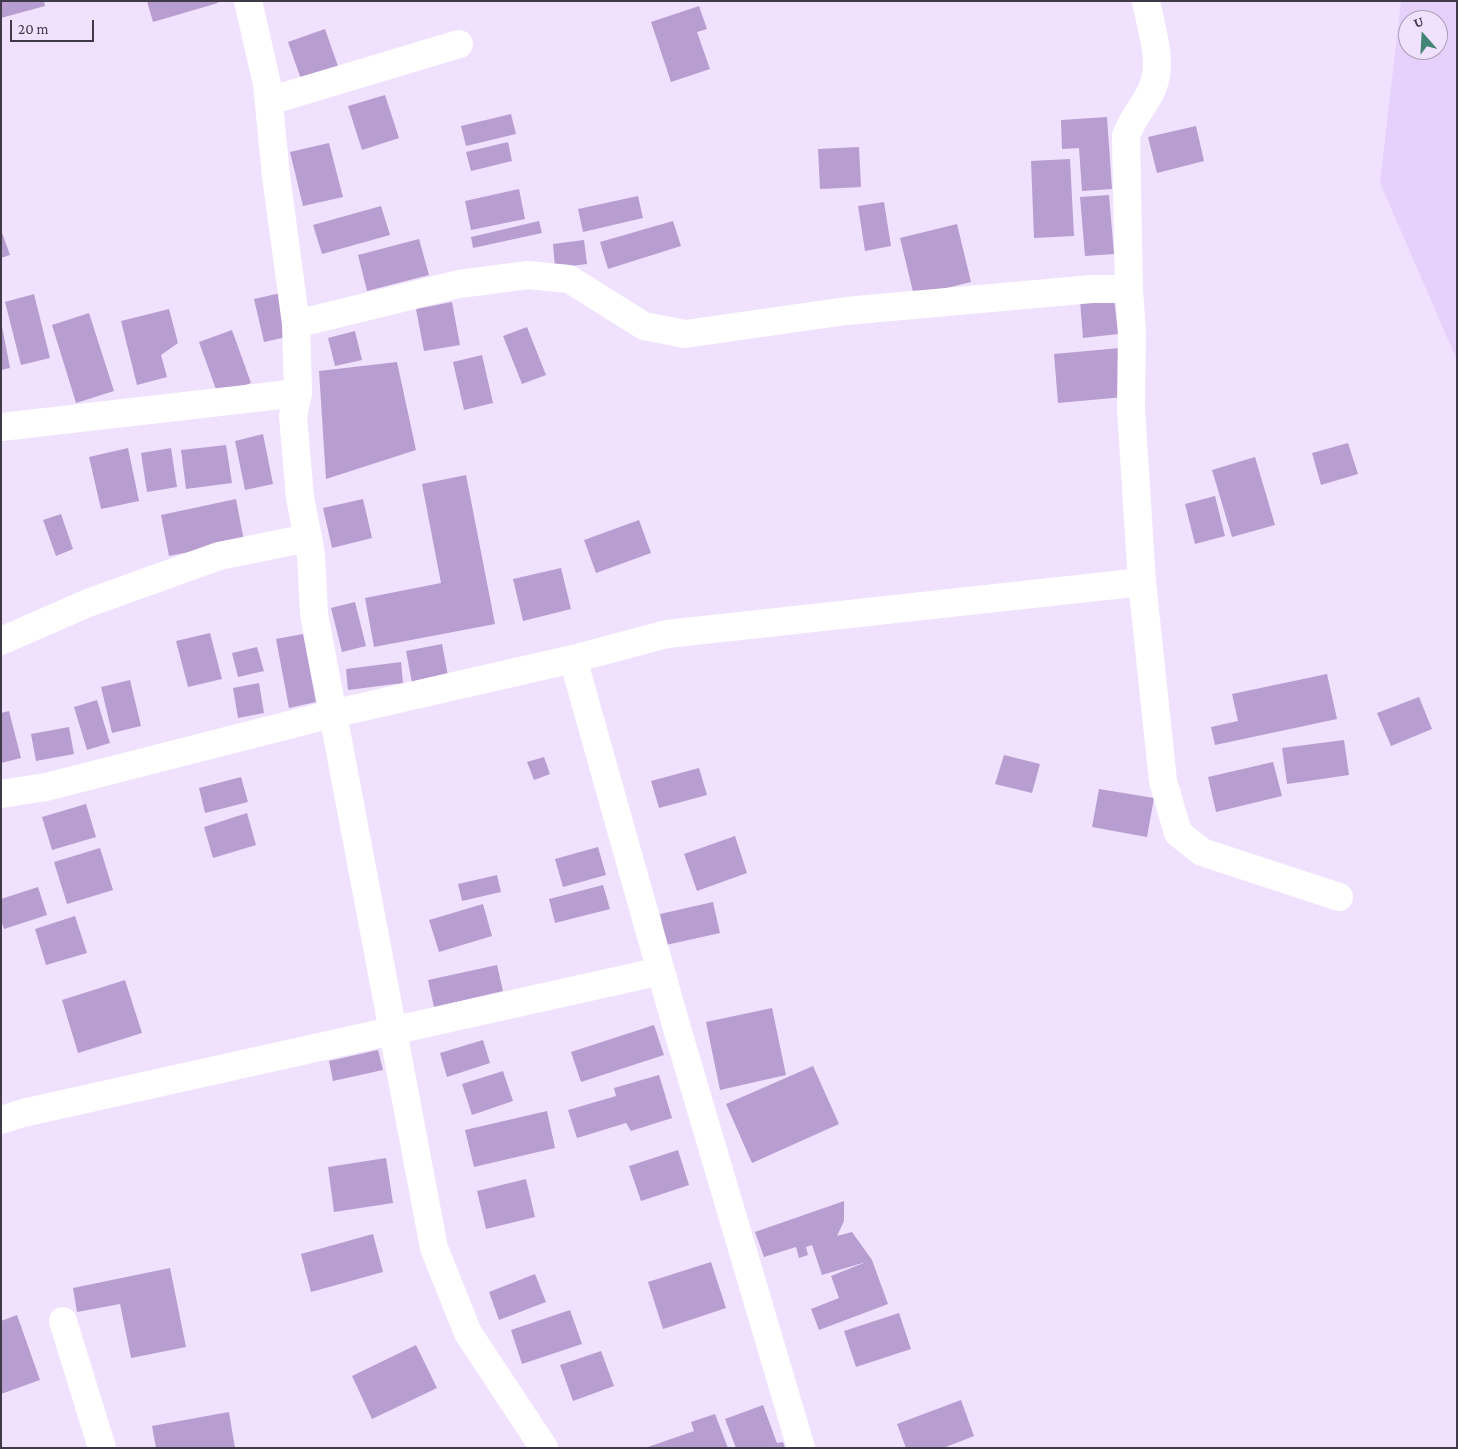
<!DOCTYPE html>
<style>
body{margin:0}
#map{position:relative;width:1458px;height:1449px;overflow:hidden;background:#f0e2fe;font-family:"Crimson Pro",serif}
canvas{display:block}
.frame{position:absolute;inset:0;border:2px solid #403947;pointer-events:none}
.north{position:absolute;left:1398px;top:10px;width:50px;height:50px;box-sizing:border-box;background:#f0e2fe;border:1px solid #aa9eb5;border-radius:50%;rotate:341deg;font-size:14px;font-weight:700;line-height:20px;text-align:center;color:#403947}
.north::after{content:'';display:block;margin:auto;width:18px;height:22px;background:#438474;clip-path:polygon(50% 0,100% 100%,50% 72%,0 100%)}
.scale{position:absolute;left:10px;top:20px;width:84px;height:22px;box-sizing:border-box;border:2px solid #403947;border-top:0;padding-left:6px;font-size:15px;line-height:18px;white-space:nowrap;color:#403947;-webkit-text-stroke:4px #f0e2fe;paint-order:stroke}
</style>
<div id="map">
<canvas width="1458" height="1449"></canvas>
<div class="frame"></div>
<div class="north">U</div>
<div class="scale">20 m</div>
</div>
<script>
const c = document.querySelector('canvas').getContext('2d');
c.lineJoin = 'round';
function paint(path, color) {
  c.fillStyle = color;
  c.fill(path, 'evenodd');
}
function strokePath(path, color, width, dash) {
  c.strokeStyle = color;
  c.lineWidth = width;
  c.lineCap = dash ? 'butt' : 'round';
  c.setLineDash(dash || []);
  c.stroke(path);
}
const green = new Path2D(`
 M1401 1H1457V360L1380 183ZM1408 20H1438V50H1408Z`);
const building = new Path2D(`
 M1 1H44L45 6 1 18Z
 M147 1H217L218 3 153 22Z
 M699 6 707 29 697 32 710 69 671 82 651 22Z
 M325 29 339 69 302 82 288 42Z
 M385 95 399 138 362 150 348 106Z
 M511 114 516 134 466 146 461 126Z
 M1107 117 1112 189 1082 191 1079 148 1062 149 1061 120Z
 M1196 126 1204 161 1157 173 1148 137Z
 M508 142 512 161 471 171 466 152Z
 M329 143 343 197 303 206 290 152Z
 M859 147 861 187 820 189 818 149Z
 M1070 159 1074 236 1034 238 1031 161Z
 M519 189 525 219 471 230 465 201Z
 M1109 195 1114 254 1085 256 1080 197Z
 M638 196 643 218 583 232 578 209Z
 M884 202 891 246 865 251 858 206Z
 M381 206 390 235 322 254 313 225Z
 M539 221 542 233 473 248 471 237Z
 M673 221 681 246 608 269 600 242Z
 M957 224 971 282 914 296 900 238Z
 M1 230 10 255 1 258Z
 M419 239 429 275 367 291 358 255Z
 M584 240 587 264 555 268 553 244Z
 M281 293 291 336 264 342 254 299Z
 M34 294 50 358 21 365 5 302Z
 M1114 298 1118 334 1083 338 1080 301Z
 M452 302 460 345 424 351 416 309Z
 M169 309 178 343 161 355 167 377 137 385 121 321Z
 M89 313 114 391 76 403 52 325Z
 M1 321 10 368 1 370Z
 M527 327 546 375 522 384 503 336Z
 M232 330 251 383 218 395 199 342Z
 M355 331 362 360 335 366 328 338Z
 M1120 348 1124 397 1058 403 1054 354Z
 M482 355 493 403 464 410 453 362Z
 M397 362 416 450 326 479 319 371Z
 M263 434 273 484 245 490 235 441Z
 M1348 443 1358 474 1321 485 1312 453Z
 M226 445 232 483 186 489 181 450Z
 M128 448 139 501 101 509 89 457Z
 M171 448 177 487 147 492 141 453Z
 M1255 457 1275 525 1232 537 1212 470Z
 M466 475 495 624 374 647 365 598 441 583 422 484Z
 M1215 496 1225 536 1195 544 1185 504Z
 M236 499 244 541 169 556 161 515Z
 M363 499 372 538 332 548 323 508Z
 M61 514 73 549 56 556 43 520Z
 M639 520 651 553 596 573 584 540Z
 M561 568 571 609 523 621 513 579Z
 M355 602 366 646 342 652 331 608Z
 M210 633 222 679 188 687 176 641Z
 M303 634 316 702 289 708 276 639Z
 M442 644 448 676 412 683 406 651Z
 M257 647 264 671 238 677 232 653Z
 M401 662 403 683 348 690 346 669Z
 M1327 674 1337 719 1215 745 1211 727 1238 721 1232 694Z
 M130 680 141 726 112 733 101 687Z
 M259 683 264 713 238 718 233 688Z
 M1419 697 1432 729 1391 746 1377 713Z
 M97 700 110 743 87 750 74 707Z
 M9 711 21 758 1 763V713Z
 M69 727 74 754 36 761 31 734Z
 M1344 740 1349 775 1287 784 1282 748Z
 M1004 755 1040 764 1032 793 995 784Z
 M544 757 550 774 534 780 527 762Z
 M1273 762 1282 796 1216 812 1208 777Z
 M699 768 707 795 659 808 651 781Z
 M241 777 248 802 205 813 199 788Z
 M1099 789 1154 798 1147 837 1092 827Z
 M86 804 96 837 52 850 42 817Z
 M247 813 256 845 213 858 204 827Z
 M735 836 747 873 697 891 684 854Z
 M598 847 606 875 563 887 555 859Z
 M100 848 113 890 67 904 54 862Z
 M497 875 501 892 462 901 458 884Z
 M603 885 610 909 555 923 549 899Z
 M38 887 47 915 4 929 1 920V899Z
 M713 902 720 933 666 945 660 914Z
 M483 904 492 936 439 952 429 920Z
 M75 916 87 953 46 965 35 929Z
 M497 965 503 991 434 1007 428 980Z
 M125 980 142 1033 78 1053 62 1000Z
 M772 1008 786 1075 720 1090 706 1022Z
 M654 1025 664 1055 581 1082 571 1052Z
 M483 1040 490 1063 447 1077 440 1053Z
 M378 1050 383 1070 333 1081 329 1061Z
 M813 1066 839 1124 752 1163 726 1104Z
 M503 1071 513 1101 472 1115 462 1084Z
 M659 1075 672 1118 631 1131 626 1123 577 1138 568 1110 616 1096 614 1088Z
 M547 1111 555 1148 474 1167 465 1130Z
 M678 1150 689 1185 641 1201 629 1166Z
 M386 1158 393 1203 334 1212 328 1167Z
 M526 1179 535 1217 486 1229 477 1191Z
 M844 1201V1221L837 1236 852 1232 872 1260 888 1304 819 1330 811 1309 839 1298 831 1276 866 1262 822 1275 812 1245 806 1247 808 1255 799 1258 796 1247 764 1257 755 1232Z
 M373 1234 383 1272 311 1292 301 1254Z
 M711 1262 726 1308 663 1329 648 1282Z
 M170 1268 186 1347 131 1358 120 1304 77 1312 73 1288Z
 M535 1274 546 1302 499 1320 489 1292Z
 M570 1310 582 1344 522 1364 511 1330Z
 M899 1313 911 1349 856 1367 844 1331Z
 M17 1315 40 1380 1 1394V1321Z
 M416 1345 437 1388 372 1419 352 1376Z
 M601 1351 614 1386 573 1401 560 1365Z
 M961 1400 974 1436 943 1448H906L897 1424Z
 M763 1405 777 1443 783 1442 785 1448H736L725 1419Z
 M229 1412 235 1448H156L152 1426Z
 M715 1414 728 1448H645L694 1431 691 1422Z`);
const minor = new Path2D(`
 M248 1 267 84 276 176 296 324 298 393 293 416 300 497 311 554 314 614 434 1248 468 1333 544 1448
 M269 101 459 44
 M1129 289 1126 136C1132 118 1145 105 1152 89 1164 62 1151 29 1146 1
 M296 324 459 284 528 275 569 279 644 326 685 334 846 311 1092 289H1129L1132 331 1131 409 1142 582 1163 781 1178 833 1202 852 1339 897
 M1 427 298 393
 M1 641 88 603 219 556 308 538
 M573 659 676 1025 801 1448
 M1 794 46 787 332 714 573 659 667 634 1142 582
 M1 1120 23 1113 661 971
 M63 1321 102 1448`);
paint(green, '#e6d0fc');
paint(building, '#b89dd1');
strokePath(minor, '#fff', 28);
</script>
